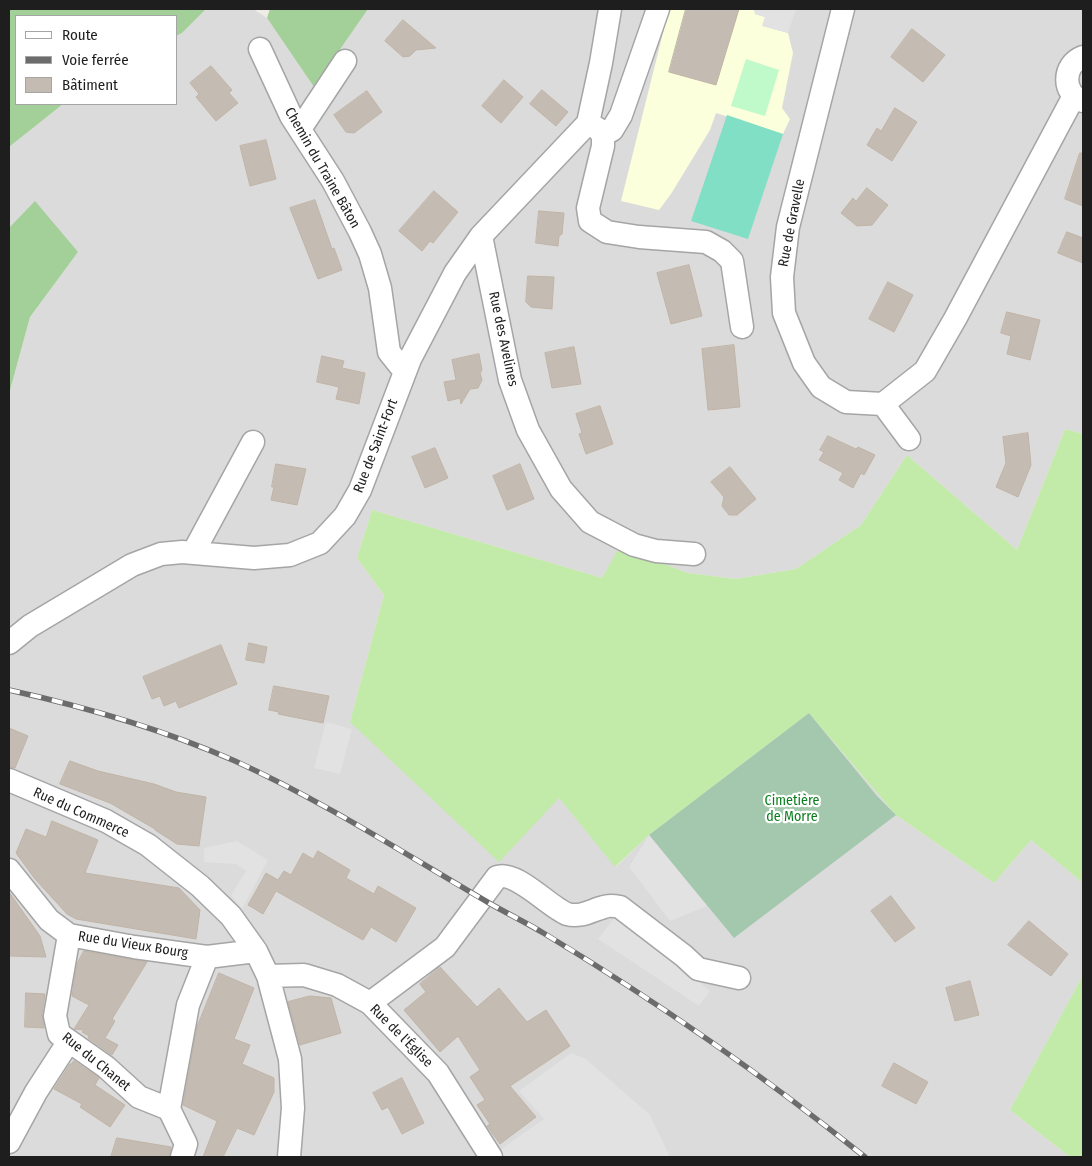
<!DOCTYPE html>
<meta charset="utf-8">
<style>
body{margin:0}
#map{position:relative;width:1092px;height:1166px;overflow:hidden;background:#efece4;font-family:"Fira Sans Condensed",sans-serif}
canvas{display:block}
.frame{position:absolute;inset:0;border:10px solid #1e1e1e;pointer-events:none}
.legend{position:absolute;left:15px;top:15px;width:162px;height:90px;box-sizing:border-box;background:#fff;border:1px solid #a5a5a5;margin:0;padding:6px 9px;list-style:none;font-size:15px;color:#1e1e1e}
.legend li{display:flex;align-items:center;gap:10px;height:25px}
.legend b{width:25px;border:1px solid #a5a5a5}
</style>
<div id="map">
<canvas width="1092" height="1166"></canvas>
<div class="frame"></div>
<ul class="legend">
<li><b style="height:6px;background:#fff"></b>Route</li>
<li><b style="height:6px;background:#6c6c6c"></b>Voie ferrée</li>
<li><b style="height:14px;background:#c4bcb3"></b>Bâtiment</li>
</ul>
</div>
<script>
const c = document.querySelector('canvas').getContext('2d');
c.lineJoin = 'round';
function paint(path, color) {
  c.fillStyle = color;
  c.fill(path, 'evenodd');
}
function strokePath(path, color, width, dash) {
  c.strokeStyle = color;
  c.lineWidth = width;
  c.lineCap = dash ? 'butt' : 'round';
  c.setLineDash(dash || []);
  c.stroke(path);
}
function write(font, color, halo, rows, align = 'center') {
  c.font = font + ' "Fira Sans Condensed",sans-serif';
  c.lineWidth = 4.5;
  c.setLineDash([]);
  c.textBaseline = 'middle';
  c.strokeStyle = halo;
  c.fillStyle = color;
  for (const [text, x, y, turn = 0] of rows) {
    c.save();
    c.translate(x, y);
    c.rotate((+turn || 0) * Math.PI / 180);
    c.textAlign = isNaN(turn) ? turn : align;
    if (halo) c.strokeText(text, 0, 0);
    c.fillText(text, 0, 0);
    c.restore();
  }
}
const residential = new Path2D(`
 M206 9H253L267 18 314 87 368 9H1083V434L1065 429 1017 550 907 455 861 525 796 569 736 579 687 573 620 547 602 578 372 510 357 558 384 595 350 722 559 798 616 867 649 835 809 713 896 815 994 883 1031 840 1083 883V975L1010 1110 1070 1157H9V394L30 317 78 252 9 228V147L63 104H176V36L182 33Z`);
const education = new Path2D(`
 M669 9H754L755 14 765 17 763 26 788 33 793 53 782 108 790 119 783 134 716 113 710 130 671 194 659 210 621 201Z`);
const grass = new Path2D(`
 M1065 429 1083 434V883L1031 840 994 883 896 815 809 713 649 835 615 867 559 798 499 862 350 722 384 595 357 558 372 510 602 578 620 546 687 573 736 579 796 569 861 525 907 455 1017 550Z
 M1083 975V1157H1070L1010 1110Z`);
const forest = new Path2D(`
 M9 9H206L182 33 176 36V16H16V104H63L9 147Z
 M270 9H368L314 87 267 18Z
 M35 201 78 252 30 317 9 394V228Z`);
const cemetery = new Path2D(`
 M809 713 877 796 896 815 734 938 649 835Z`);
const park = new Path2D(`
 M746 59 779 70 765 116 731 106Z`);
const pitch = new Path2D(`
 M727 115 783 134 748 239 691 221Z`);
const parking = new Path2D(`
 M754 9H796L788 33 762 26 765 17 755 14Z
 M326 722 352 729 340 774 314 768Z
 M649 835 707 906 670 921 629 867Z
 M237 841 268 860 242 909 231 895 246 871 236 864 204 862V848Z
 M618 913 710 991 699 1006 598 939Z
 M571 1053 586 1059 650 1115 670 1157H504L500 1150 544 1119 519 1091Z`);
const building = new Path2D(`
 M686 9H739L716 85 669 72Z
 M403 20 436 48 416 50 410 56 403 57 385 41Z
 M912 29 945 55 923 82 891 57Z
 M211 66 232 90 229 93 238 103 216 121 196 97 199 94 190 83Z
 M504 80 523 97 501 123 482 106Z
 M542 90 568 112 556 126 530 104Z
 M367 91 382 112 354 133 346 132 334 115Z
 M895 108 917 122 892 161 867 145 877 128 881 131Z
 M266 140 276 179 250 186 240 146Z
 M1080 153H1083V206L1065 199Z
 M867 188 888 205 872 225 857 226 841 213 853 198 856 201Z
 M434 191 458 212 433 243 430 241 422 251 399 231Z
 M315 200 332 249 334 248 342 270 318 279 290 208Z
 M539 211 564 213 562 234 559 236 558 246 536 243Z
 M1067 232 1083 238V263L1058 253Z
 M689 265 702 316 671 324 657 273Z
 M528 276 554 277 552 309 531 307 526 302Z
 M888 282 913 295 894 332 869 319Z
 M1007 312 1040 320 1030 360 1007 354 1011 336 1001 333Z
 M734 345 740 407 708 410 702 349Z
 M574 347 581 384 552 388 545 353Z
 M479 354 482 370 480 373 482 380 478 388 470 389 461 404 460 398 448 401 444 382 456 380 452 360Z
 M322 356 344 361 342 368 365 373 359 404 336 399 339 387 317 382Z
 M600 406 613 444 586 454 579 434 582 433 576 414Z
 M1028 433 1031 465 1018 497 996 487 1006 463 1003 437Z
 M828 436 856 449 858 447 875 455 864 475 861 473 853 488 839 480 843 473 819 460 824 452 820 450Z
 M435 448 448 478 425 488 412 457Z
 M276 464 306 469 297 505 271 500 274 487H272Z
 M520 464 534 499 507 510 493 476Z
 M730 467 756 499 737 515H729L722 506 724 497 711 482Z
 M249 643 267 647 264 663 246 660Z
 M221 645 237 684 179 708 176 701 164 706 160 696 152 699 143 677Z
 M274 686 329 696 323 723 278 714 279 712 269 710Z
 M9 728 28 736 15 768 9 767Z
 M70 761 98 771 154 784 176 792 206 797 199 846 177 844 155 830V829L110 803 60 784Z
 M52 821 98 840 85 873 179 888 200 910 196 939 76 919 67 914 35 879 16 853 26 829 46 837Z
 M318 851 350 870 346 878 374 894 378 886 416 908 396 942 371 927 363 940 276 891 263 914 248 905 266 873 278 880 284 871 291 875 303 853 313 859Z
 M9 892 40 936 46 957 9 956Z
 M891 896 915 928 895 942 871 911Z
 M1029 921 1068 954 1051 976 1008 945Z
 M84 951 147 962 112 1019 115 1021 105 1038 118 1045 112 1055 88 1038 89 1036 82 1032 84 1030 74 1029 89 1005 72 996 77 964Z
 M440 967 477 1007 499 988 527 1022 546 1010 570 1046 510 1086 536 1117 500 1144 487 1126 490 1124 477 1105 485 1100 470 1077 480 1070 458 1036 440 1052 404 1010 426 992 420 984Z
 M219 973 254 988 234 1039 250 1045 242 1064 274 1078V1092L254 1135 237 1128 223 1157H203L217 1121 183 1105 197 1027Z
 M970 981 979 1015 955 1021 946 988Z
 M26 993 45 994 42 1014 44 1028 25 1027Z
 M310 996 331 998 341 1033 300 1045 288 1002Z
 M74 1061 99 1078 95 1085 125 1105 110 1127 80 1107 82 1104 54 1089 70 1064H71Z
 M894 1063 928 1082 916 1104 882 1086Z
 M402 1078 424 1123 402 1134 388 1107 382 1110 373 1093Z
 M117 1138 171 1147 169 1157H111Z`);
const minor = new Path2D(`
 M843 9 788 227 782 277 784 313 804 363 821 387 846 402 883 404 925 371 955 319 1074 96
 M260 49 291 116 333 181 360 232 370 254 380 288 389 352 405 372
 M1083 57C1062 65 1062 94 1083 101
 M588 123 598 129 603 135V146L588 208 590 221 607 232 639 237 706 242 722 251 732 261 742 327
 M300 129 345 61
 M603 135 612 130 621 115 658 9
 M481 236 510 380 528 430 561 489 590 522 634 545 656 551 694 554
 M883 404 909 439
 M193 553 253 442
 M9 643 30 626 132 565 161 554 182 552 254 558 290 555 320 543 345 516 360 490 410 359 455 273 481 236 588 123 601 63 610 9
 M9 780 106 821 148 845 200 886 231 916 256 951 268 976 290 1059 293 1108 289 1157
 M9 870 49 920 69 935 134 947 207 957 256 951
 M69 935 55 1016 59 1034 106 1067 139 1097 169 1109
 M268 976 304 975 337 985 370 1003 438 1073 491 1157
 M370 1003 445 947 497 877C516 870 549 907 567 914 581 918 592 910 604 907 609 905 615 906 620 907L684 956 698 969 739 978
 M9 1142 36 1092 69 1041
 M182 1157 186 1144 169 1109 188 1005 207 957`);
const rail = new Path2D(`
 M9 690C86 707 162 729 235 761 323 801 405 854 489 903 508 914 527 923 545 934 656 1001 764 1076 865 1157`);
const streetNames = [
 ["Chemin du Traine Bâton",322,168,60],
 ["Rue de Gravelle",792,223,-79],
 ["Rue des Avelines",503,339,78],
 ["Rue de Saint-Fort",376,446,-69],
 ["Rue du Commerce",81,813,24],
 ["Rue du Vieux Bourg",133,945,9],
 ["Rue de l'Église",401,1036,45],
 ["Rue du Chanet",96,1062,39]
];
const parkNames = [
 ["Cimetière",792,801],
 ["de Morre",792,817]
];
paint(residential, '#dcdbdb');
paint(education, '#fcffdc');
paint(grass, '#c2eaa8');
paint(forest, '#a3cf98');
paint(cemetery, '#a4c8ad');
paint(park, '#c0faca');
paint(pitch, '#80dfc4');
paint(parking, '#e2e2e2');
paint(building, '#c4bcb3');
strokePath(building, '#c1b4a6', 1);
strokePath(minor, '#a5a5a5', 25);
strokePath(minor, '#fff', 22);
strokePath(rail, '#6c6c6c', 5.5);
strokePath(rail, '#fff', 4, [11]);
write('14px', '#1e1e1e', '#fff', streetNames);
write('14px', '#0a7e1f', '#fff', parkNames);
</script>
